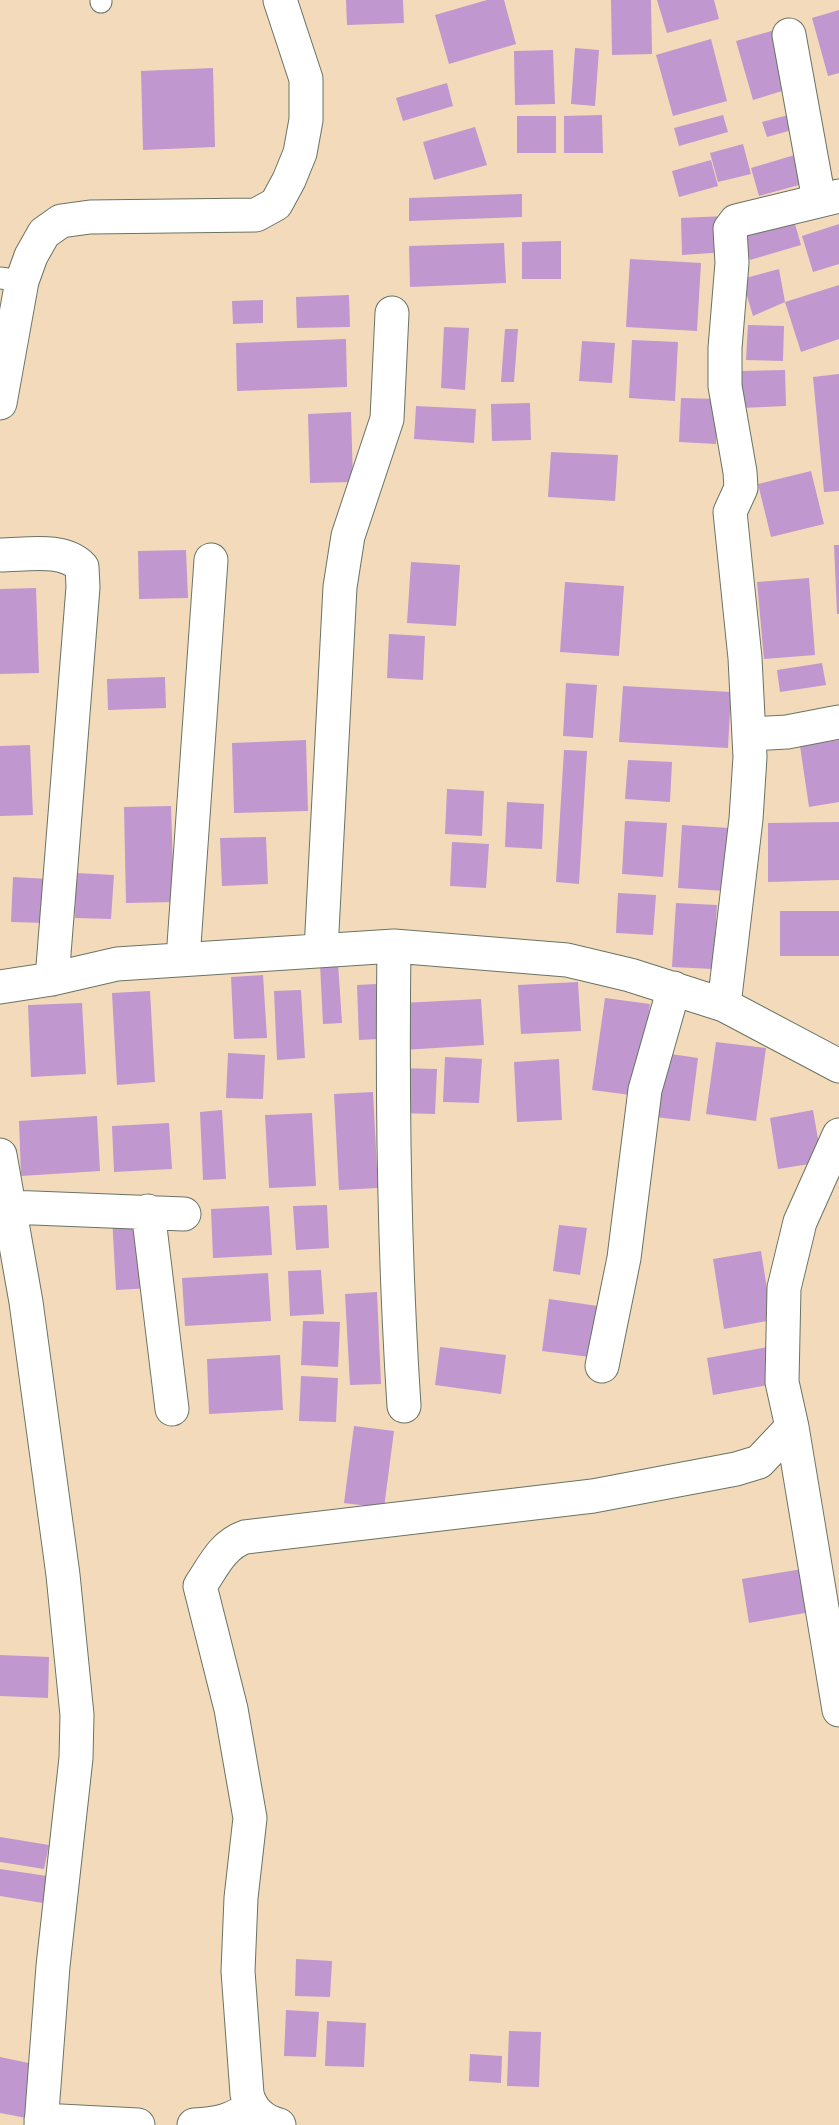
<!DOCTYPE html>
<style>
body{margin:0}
canvas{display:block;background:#f3daba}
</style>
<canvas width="839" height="2125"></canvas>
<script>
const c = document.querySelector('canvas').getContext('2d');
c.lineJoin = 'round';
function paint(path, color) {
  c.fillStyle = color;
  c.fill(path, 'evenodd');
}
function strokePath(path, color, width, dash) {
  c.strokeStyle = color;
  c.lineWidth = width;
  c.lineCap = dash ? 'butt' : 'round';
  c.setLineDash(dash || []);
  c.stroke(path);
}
const building = new Path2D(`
 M346 0H403L404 23 347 25Z
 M487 0H504L516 44 449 64 435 15Z
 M611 0H651L652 54 612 55Z
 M657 0H714L719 19 667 33Z
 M839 10V73L828 76 812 18Z
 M775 30 792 88 753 100 736 41Z
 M711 39 727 101 673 116 656 55Z
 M575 48 599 50 595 106 571 104Z
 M553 50 555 104 515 105 514 51Z
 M213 68 215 147 143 150 141 71Z
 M447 83 453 106 403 121 396 98Z
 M602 115 603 153H564V116Z
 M723 115 728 132 679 146 674 128Z
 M788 115 792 130 767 137 762 122Z
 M517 116H556V153H517Z
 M475 127 487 165 434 180 423 142Z
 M743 144 751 174 718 182 710 153Z
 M798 154 806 183 759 196 751 168Z
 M711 160 718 186 679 197 672 171Z
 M522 194V217L409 221V198Z
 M725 216 726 252 682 255 681 218Z
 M793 217 801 245 750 260 742 232Z
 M839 224V264L813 272 802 236Z
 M561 241V279H522V242Z
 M504 243 506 283 410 287 409 246Z
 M630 259 701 263 697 331 626 327Z
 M779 269 785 302 753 316 742 279Z
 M839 285V339L801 352 785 302Z
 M349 295 350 327 297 328 296 297Z
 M263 300V323L233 324 232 301Z
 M748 325 784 326 783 361 746 360Z
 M444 327 469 328 465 390 441 388Z
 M505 329H518L514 382H501Z
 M346 339 347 387 237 391 236 343Z
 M632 340 678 342 675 401 629 398Z
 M582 341 615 343 612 383 579 381Z
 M785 370 786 406 742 408 740 371Z
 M839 374V491L824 492 813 377Z
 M681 398 718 399 716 444 679 442Z
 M530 403 531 440 492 441 491 404Z
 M416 406 476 409 474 443 414 439Z
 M351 412 353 482 310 483 308 414Z
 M551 452 618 455 615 501 548 497Z
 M811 471 824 524 771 537 758 484Z
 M834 545H839V614H837Z
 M186 550 188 598 139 599 138 551Z
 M411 562 460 565 456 626 407 623Z
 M809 578 815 655 764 659 757 582Z
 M565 582 624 586 619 656 560 652Z
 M36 588 39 673 0 674V589Z
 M389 634 425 636 423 680 387 678Z
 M822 663 826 685 780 692 777 670Z
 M165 677 166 708 108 710 107 679Z
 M566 683 597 685 593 738 563 736Z
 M623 686 731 692 728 748 619 742Z
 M306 740 308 811 234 813 232 743Z
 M839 740V802L809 807 800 746Z
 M30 745 33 815 0 816V746Z
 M564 750 587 751 579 884 556 882Z
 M628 760 672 762 670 802 625 799Z
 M447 789 484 791 482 836 445 834Z
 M507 802 544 804 542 849 505 847Z
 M171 806 174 902 126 903 124 807Z
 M625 821 667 823 663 877 622 874Z
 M839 822V880L768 882V823Z
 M682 825 729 828 725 891 678 888Z
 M266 837 268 884 222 886 220 838Z
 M452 842 489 844 486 888 450 886Z
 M76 873 114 875 111 919 75 918Z
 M13 877 49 879 47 923 11 922Z
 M618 893 656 895 653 935 616 933Z
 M676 903 717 905 713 969 672 967Z
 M780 911H839V956H780Z
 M338 963 342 1023 323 1024 320 964Z
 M263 975 267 1038 234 1039 231 977Z
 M578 982 581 1031 521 1034 518 985Z
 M376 984 379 1039 359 1040 357 985Z
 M301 990 305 1058 277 1060 274 991Z
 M150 991 155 1082 117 1085 112 993Z
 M605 998 650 1004 638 1096 592 1090Z
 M481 999 484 1045 403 1050 401 1003Z
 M82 1003 86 1074 31 1077 28 1005Z
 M716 1042 766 1048 756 1121 706 1114Z
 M228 1053 265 1055 263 1099 226 1098Z
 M664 1053 698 1058 690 1121 655 1117Z
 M445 1057 482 1059 479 1103 443 1102Z
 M559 1059 562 1120 517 1122 514 1062Z
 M400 1068 437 1069 435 1114 398 1113Z
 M373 1092 378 1188 339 1190 334 1094Z
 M222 1110 226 1179 203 1180 200 1112Z
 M813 1110 822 1162 778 1169 770 1118Z
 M312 1113 316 1186 269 1188 265 1115Z
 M97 1116 100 1171 21 1176 19 1121Z
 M169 1123 172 1169 114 1172 112 1126Z
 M327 1205 329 1248 296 1250 293 1206Z
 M269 1206 272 1255 213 1258 211 1209Z
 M148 1213 151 1288 116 1290 112 1216Z
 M559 1225 587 1228 580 1275 553 1271Z
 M761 1251 772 1320 724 1329 713 1259Z
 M321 1270 324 1314 290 1316 288 1271Z
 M268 1273 271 1321 185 1326 182 1278Z
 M377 1292 381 1384 350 1385 345 1294Z
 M549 1299 605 1307 598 1358 542 1351Z
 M303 1321 340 1322 338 1367 301 1365Z
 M440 1347 506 1355 501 1394 435 1385Z
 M768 1347 774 1384 713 1395 707 1358Z
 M280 1355 283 1410 209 1414 207 1359Z
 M301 1376 338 1378 336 1422 299 1421Z
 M354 1426 394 1431 384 1508 344 1503Z
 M808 1568 816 1611 749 1623 742 1579Z
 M0 1655 49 1657 48 1698 0 1696Z
 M0 1837 49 1845 44 1869 0 1862Z
 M0 1869 47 1876 43 1903 0 1896Z
 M296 1959 332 1961 330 1997 295 1996Z
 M286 2010 319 2012 316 2057 284 2056Z
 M327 2021 366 2023 364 2067 325 2066Z
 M509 2031 541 2032 539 2087 507 2086Z
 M470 2054 502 2056 501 2083 469 2081Z
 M0 2057 43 2066 32 2119 0 2113Z`);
const lane = new Path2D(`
 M101 0V2
 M0 278 22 281`);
const street = new Path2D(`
 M789 35 819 200
 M0 403 22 281 31 256 44 233 61 221 90 217 256 215 276 204 289 180 300 153 306 120V79L280 0
 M0 555C26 555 63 547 82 567L83 587 52 979
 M750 734 787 732 839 722
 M394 946C392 1099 394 1253 404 1406
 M321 950 340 587 348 536 387 419 392 313
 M183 959 211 560
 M0 987 52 979 117 964 394 946 567 960 630 975 724 1005 839 1066
 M724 1005 746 819 750 757 745 658 730 512 741 488 740 472 725 386V348L732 263 730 229 736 221 839 196
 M839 1135 800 1222 784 1288 782 1382 792 1427 839 1710
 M0 1155 26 1302 63 1575 77 1715 76 1758 53 1966 41 2125
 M9 1207 184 1214
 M148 1211 172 1409
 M602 1366 624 1258 645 1090 674 988
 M41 2120 138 2125
 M194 2125C214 2124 235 2121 250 2106
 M279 2125C263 2121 251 2110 247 2094L238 1971 241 1898 250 1818 231 1709 200 1586C213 1567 222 1545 245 1537L593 1496 736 1469 759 1462 792 1427`);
paint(building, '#c197cf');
strokePath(lane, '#697463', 23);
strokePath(street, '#697463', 35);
strokePath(lane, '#fff', 21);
strokePath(street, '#fff', 33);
</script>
